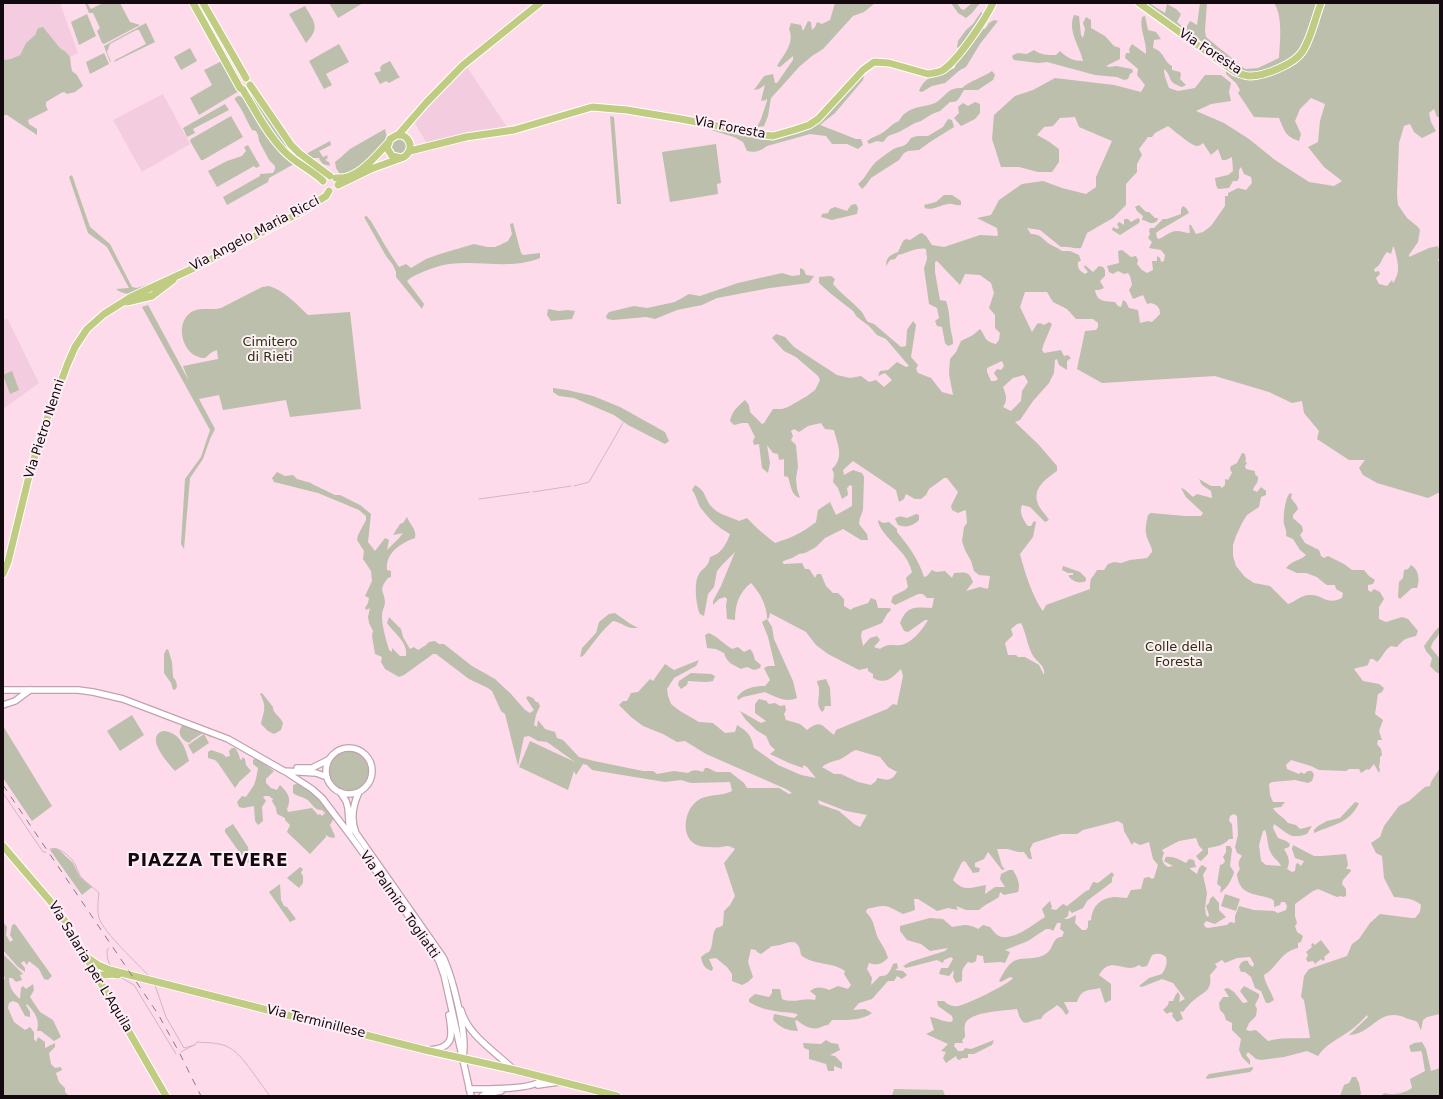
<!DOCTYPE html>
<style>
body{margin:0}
#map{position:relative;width:1443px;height:1099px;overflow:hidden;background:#fddbeb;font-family:"DejaVu Sans",sans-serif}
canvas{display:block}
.frame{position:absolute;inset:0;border:4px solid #14090f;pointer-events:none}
</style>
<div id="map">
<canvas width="1443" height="1099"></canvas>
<div class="frame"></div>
</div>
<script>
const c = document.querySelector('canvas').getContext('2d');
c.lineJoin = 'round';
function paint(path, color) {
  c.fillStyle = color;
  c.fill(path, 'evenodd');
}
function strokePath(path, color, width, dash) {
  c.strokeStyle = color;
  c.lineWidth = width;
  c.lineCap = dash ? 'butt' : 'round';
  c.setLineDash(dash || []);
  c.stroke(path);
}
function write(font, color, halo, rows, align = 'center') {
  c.font = font + ' "DejaVu Sans",sans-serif';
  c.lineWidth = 4;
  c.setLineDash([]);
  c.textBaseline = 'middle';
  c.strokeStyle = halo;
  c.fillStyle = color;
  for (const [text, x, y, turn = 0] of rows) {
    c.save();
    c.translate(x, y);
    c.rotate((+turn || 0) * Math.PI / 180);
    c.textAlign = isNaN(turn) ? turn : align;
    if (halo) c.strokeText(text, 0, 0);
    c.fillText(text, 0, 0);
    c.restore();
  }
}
const built = new Path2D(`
 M3 3H60L78 53 70 57 66 52 60 48 43 27 38 28 35 35 26 43 20 55 11 59 3 60Z
 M467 67 507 127 426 142 414 122Z
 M163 94 190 144 142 172 113 120Z
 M7 318 39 383 3 409V321Z`);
const green = new Path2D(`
 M85 3H87L91 9 103 3H120L130 22 140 25 104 44 102 43 97 31 100 28 93 13H89Z
 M329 3H363L338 18Z
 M835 3H875L864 12 853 16 823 49 812 56 799 67 782 86 771 98 768 116 764 126 757 127 761 119 767 101V98L766 100 761 101 765 85 759 89 754 90 764 76 773 74 775 83H777L793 60V56L780 67 777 66C784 54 795 43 789 29L791 23 801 25 803 31 808 21 811 22 812 30 815 27 817 22 822 24 830 20Z
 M951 3H957L961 9 964 10 972 3H980L972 13 966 18 958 13Z
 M1142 3H1149L1165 13 1167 4 1176 9 1181 14 1177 22 1187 31V26L1190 21 1197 25 1200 3H1207L1205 30 1206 37 1245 69 1258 68 1279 58C1280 42 1283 16 1274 3H1440V117H1437L1434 109 1429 113 1431 122 1436 131 1422 138 1414 132 1410 124 1404 126 1399 143 1397 195 1398 205 1407 218 1418 227 1420 230 1418 242 1409 255V257L1429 248 1438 246 1440 253 1438 261H1440V492L1428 498 1377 483 1363 475 1359 468 1365 460H1349L1317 439 1319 431 1304 413 1302 401 1292 403 1269 392 1215 376 1102 383 1077 369 1085 331 1096 330 1098 327V323L1093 319H1076L1067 309 1053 302 1047 292H1025L1020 307 1032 332 1037 324 1040 323 1044 325 1049 322 1052 324 1043 346 1042 350 1044 353 1061 350 1064 356 1068 355 1071 358 1067 361V370L1059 365 1057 359 1055 360 1054 373 1049 383 1033 401 1020 420 1015 422 1039 445 1057 466V471C1046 479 1032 488 1038 504 1040 509 1046 515 1049 520L1045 522 1030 507 1022 505C1019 512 1023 520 1028 526H1031L1034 521 1036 522 1033 537 1020 554C1024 570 1033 598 1043 611L1046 605 1090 589C1090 575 1092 580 1097 570H1104L1108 564 1114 562 1121 563 1130 560 1147 558 1152 552C1152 547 1150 545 1148 540 1144 531 1146 524 1148 515L1151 513 1185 516H1201L1203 513 1186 497 1181 488 1184 489 1193 497 1197 494 1212 498 1211 491 1202 485 1199 479 1211 486H1220L1222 488 1225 485V479L1228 480 1232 473 1230 469 1231 466 1237 463 1242 453 1245 454 1246 459 1245 461 1247 463 1245 466 1246 469 1255 471V474L1258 477C1259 483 1254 485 1253 490L1257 492 1261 487 1266 491V495L1261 497 1259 507 1247 515 1242 523 1236 536 1233 545V556L1236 566 1245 577 1254 583 1270 586 1288 604C1295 602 1301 595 1309 595 1324 594 1325 606 1342 598L1343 593 1336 589 1335 585H1327L1324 583 1317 577 1306 573H1297L1286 568C1292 560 1300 561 1306 555L1300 550 1293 539 1286 536C1287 531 1285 528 1284 524 1283 516 1285 498 1290 493L1292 494 1291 498 1297 506 1298 509 1293 515V518L1302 526 1303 531 1300 535 1305 543 1319 550 1321 556 1324 558 1328 556 1344 564 1352 570H1364L1369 576 1375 580 1373 584 1368 585V590L1371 592 1374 589 1380 592 1384 599 1379 607V619L1386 622 1402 617 1408 619 1418 631 1416 636C1405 639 1405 638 1397 647L1391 646C1384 650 1383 657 1377 662L1373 659H1370L1368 665C1363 667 1359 667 1354 669L1363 681 1379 684 1384 688 1382 692 1378 694 1375 714 1383 720 1379 731 1382 740H1378L1377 744 1381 749 1382 755 1380 757V761L1379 767 1380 770 1379 773 1374 764 1369 770 1367 769 1361 773 1359 769H1349L1346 771 1319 770 1311 766 1291 760 1286 765 1287 769 1299 774 1301 772 1304 774 1308 771H1312L1314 775 1312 781 1308 783 1295 780 1272 782 1269 784 1270 795 1273 802H1285L1281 807 1273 808C1276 814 1284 817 1288 823L1296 825 1300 829 1312 826 1307 834C1289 840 1288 833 1274 824L1273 828 1278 838 1286 841 1290 844 1289 847 1284 849C1288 856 1291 861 1287 869L1292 872 1295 871 1296 864 1298 863 1301 866 1304 861 1295 858 1292 849 1293 845 1314 856H1322L1346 854 1348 865 1346 869H1350L1351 871 1343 880 1342 884 1346 889V896L1343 897 1341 896 1337 897 1318 889 1313 891 1295 904V916L1297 923 1295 926 1297 932 1303 936 1301 942 1298 943V948C1280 952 1278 967 1264 975 1265 984 1271 991 1274 1000L1269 1003H1266L1261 991 1255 988 1251 977 1245 972H1241L1239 967C1241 962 1243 960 1248 961L1249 964 1253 967 1254 964 1250 957 1237 958 1225 963 1222 960 1215 964 1217 967 1210 975C1212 991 1205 991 1194 1000 1190 1003 1186 1008 1183 1012L1180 1011 1183 1019 1177 1022 1172 1016 1173 1013 1170 1012 1167 1014 1163 1010 1168 1005 1169 1001H1173L1175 996 1178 992 1180 996 1179 1002 1185 999 1173 983 1162 979 1142 987 1139 986 1149 978 1162 974C1165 969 1168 964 1166 957 1161 953 1158 953 1152 955L1147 966 1142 967 1139 965C1125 975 1111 954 1099 975L1111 984V1000L1105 1003 1100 988C1088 991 1082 988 1077 1002H1064L1069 1012 1066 1015 1062 1009 1057 1005C1051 1011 1045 1011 1041 1019 1027 1020 1023 1031 1017 1009 1004 1011 970 1011 965 1024 964 1028 965 1033 965 1037L962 1040 963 1043H955L954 1046 958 1051H963L965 1048 971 1049 994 1040 992 1045 974 1054H968V1058H962L960 1060 957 1059 956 1056 946 1063 943 1058 946 1052 941 1051 948 1044 926 1034 934 1030 930 1017C938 1018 943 1022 951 1022L953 1020 952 1016 938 1006 937 1001H944C947 1004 952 1007 958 1006 966 1005 1009 984 1013 978L1010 977 1001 982 999 981C1003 974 1007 965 1014 961 1024 956 1037 961 1047 953 1054 948 1052 937 1062 937L1064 932 1060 929 1061 923H1057L1053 931 1050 929H1046L1028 941 1005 950 1010 952 1005 963 1001 962 984 963 983 956 977 955 976 961 972 963 968 962C960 971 963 970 962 981L956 983 953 977 954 970 949 976 939 974 941 968H948L953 959 951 957 944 960 943 963 937 960 906 968 903 966 910 962 945 951 948 948 930 951 921 944 907 940 900 931V926L930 918 943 919 952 927C964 925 967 923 978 929L983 925 990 927C993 930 995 934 999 936 1012 942 1034 924 1045 917L1042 909 1050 901 1052 907 1051 909 1056 910 1063 904 1067 906 1086 891 1089 890 1093 882 1098 883 1112 872 1114 875 1112 878V882L1087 901 1083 908 1072 913 1069 910 1068 916 1064 919H1068L1076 915 1075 923 1082 930H1086L1088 927V921L1091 920C1092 906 1101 898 1114 897 1119 897 1123 898 1127 898L1131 890 1141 889 1144 878 1149 877 1152 879 1154 878 1158 865 1153 859 1149 842 1140 845 1134 842 1132 845 1124 831 1123 824 1118 821 1083 830 1077 834H1061L1033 843 1030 849 1032 859H1029L1024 852H1018L1008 849H997L1002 866 1005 869 1002 870 988 852 984 859 975 863V867L980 868 979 872 973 873 965 861 962 862 953 880C965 893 971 887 986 885L985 894 995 887H1005L1000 879 1001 874 1009 870H1013C1017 877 1021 884 1018 892L1004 895 1000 892 999 897C992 902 985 904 979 910H966L956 906 958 910 948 908 937 911 918 899H914L915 910 903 914C885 905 888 904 867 909L866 912C876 923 873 926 878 938 882 945 886 950 888 958 882 964 877 966 869 963L867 969 872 978 871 985 880 976C888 977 890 971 893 964L897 963 898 968 895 970 903 971 907 975 902 979 897 976 894 981H888L872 999 859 1003 853 1010 865 1009 872 1013C861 1021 846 1020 832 1020L828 1025C824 1025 822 1027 819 1028 811 1030 802 1025 797 1020L795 1021 798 1031C787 1031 780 1027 773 1020L774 1014 794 1018 798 1015C794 1012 788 1013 782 1012 772 1011 758 1008 749 1002V999L755 994 769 997 772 993V989H780L782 999C794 1004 804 997 815 1000L816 996 810 991C816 986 823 987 829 990L838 986 848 989 851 985 844 974 845 971C831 961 814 966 801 955 798 932 785 947 772 946L761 954 757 952 756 950 751 949 748 962 753 977 748 982 742 985 732 981V974L727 967 716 958 709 959 713 968 712 971C705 969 702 964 701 957L706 953 709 952C714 945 711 935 716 928L720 927 723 925 724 911 730 905 735 896 724 863 735 849C733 848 730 846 727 846 725 846 723 847 721 847 716 848 701 847 697 845 680 838 684 810 697 801 707 793 721 797 732 791L730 782 691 783 681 780 665 782 592 770 587 765 583 764 576 775 574 771 568 790 519 767 530 741 575 762 547 742 538 741 529 736 524 737 518 766 505 714 501 711 492 691 488 688 469 679 436 654H433L404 675 399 677 385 669 381 662 382 657 375 654 372 636 373 631 369 623 368 617 370 608 366 610 365 608 368 603 369 598 365 596 372 581 371 571 363 559 364 551 357 540 358 535 366 520V516L359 510 318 493 274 482 272 478 277 472 285 476 293 475 297 479 311 483 312 484 335 495H340L360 505 371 514 368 542 375 551 385 538 389 540 387 550 399 538 403 533 393 535 400 524 403 523 407 517C410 525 417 529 415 538 401 543 385 553 387 570L391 571V577L388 578C377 592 385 590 385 603 384 608 382 611 382 616 382 627 386 639 389 650L392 652V648L400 656H406C409 643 393 632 387 623L389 617 401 629 403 637 410 649 414 647 418 650 426 645 429 642 435 641 439 644H444L472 666 495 679 511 694 525 710 530 713 534 710 526 698 528 696 533 698 536 702H538L540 706 536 715 534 725 537 727 538 720 545 729 555 732 557 738 563 740 579 757 594 761 643 771H653L657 774 674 771 688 773C693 769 697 770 703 772L705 768H708L716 772H730L744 783 747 788H779L789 794 792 793 786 789 706 754 685 741 677 742 663 734 643 726 631 717 619 705 623 701H627L631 693 638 692 650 679 653 681 665 664 674 670 699 660 696 666 674 678 667 689 668 696 671 704 680 711 699 722 713 723 725 733 735 732 737 725C748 732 751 735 754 748L778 765 801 775 816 778 807 767 803 765V768L789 763 770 754 775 750 770 745 766 736 756 730 745 719 740 711 761 723 766 721 755 713V704L759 699 767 701V702L769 704 775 703 780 706 785 705 786 710 784 714 786 720 800 724 807 730C822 719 821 726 834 735L836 730 887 709 893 704 897 705 903 676 901 669C892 678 886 685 873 678V674L868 671V668L859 670 828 654 816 645 806 632 770 613 769 618 767 619C767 605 760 593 751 583 739 592 735 605 735 620L727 619 726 606 727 599 725 597 719 599 713 605V601L721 586 735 552 722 565 717 571 714 587 708 594 704 616 700 614C696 605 694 584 698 576 702 567 708 569 710 557 721 554 726 545 730 534 717 527 709 519 700 507 697 501 696 495 692 490L695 485C707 492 704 498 711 506 717 514 730 517 739 521L747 518C755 527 765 535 775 543 792 537 801 534 816 522L818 510 830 502 836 515 852 506V486L850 485 847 488 848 495 842 499 838 488 833 482 834 474 832 469C845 457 837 444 834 430L825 429 821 423 808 426 799 432 794 429 791 431 793 436 791 440 796 445 798 467 796 478 797 489 800 498C791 496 791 485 788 477L784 476V459L779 460 778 454 773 453 767 445 770 463 768 473 762 468 759 444 754 445 753 441 755 437 748 423H742L734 425 730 421C732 411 738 406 745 400L749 405 750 412 762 424 764 423 773 409H782L788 407 807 396 815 390 820 380 818 376 796 357 784 351 772 338 776 334 785 337 794 347 837 375 850 378 861 376 869 382 876 380 884 387 892 380 885 373 878 376 880 371 888 370 897 362 906 367 909 366 886 339 877 335 869 326 857 317 853 311 830 293 819 283V277L831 276 835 279 833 284C841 294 852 301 861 311 864 314 865 319 868 322L874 324 901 347 906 346 907 330 913 321 916 325 911 357 918 365 916 369 918 373 931 378 942 392 953 395 949 374 950 359 956 352 961 341 973 335 980 329C986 336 983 341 996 344L999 340 1000 333 995 328V315L989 308 994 293 991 283 980 275 965 274 960 285 937 261 935 262V272L940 300 946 301C950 312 949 321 951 331 952 336 953 338 953 344L948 346 945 343 942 327 937 326 935 321 939 318 937 308 929 304 924 268 927 259 926 249C917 247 908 253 898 255L895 259 890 260 886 266C886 257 890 255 898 252L903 241 906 239 910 240 919 234 922 233 926 236 932 245 944 247 980 235 998 236 997 228 977 218 991 215 999 200 1022 184 1043 181 1062 188 1086 194 1096 187V177L1112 141 1079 127 1075 117 1060 118 1053 126 1044 127 1037 135 1048 141 1059 149V162L1052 172H1038L1019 167H1001L992 139 994 115 1015 96 1033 90 1055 78 1114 85 1141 92 1145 85 1137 75 1138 69 1125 58 1126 53H1130L1129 49 1132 44 1146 54C1147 41 1139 29 1142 17L1145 16 1148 30 1156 32 1161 39 1154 40 1153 48C1165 52 1163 61 1172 66V70L1180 72 1181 74 1180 79 1186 85 1182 87C1165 81 1174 78 1164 69 1164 76 1167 82 1169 88L1178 91 1195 88 1205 75H1221L1231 83 1229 92 1231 101 1211 104 1196 111 1224 123 1249 139 1275 160 1309 182 1334 186 1342 181 1324 167 1308 147 1318 142 1320 121 1325 104 1311 98 1300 109 1295 121 1301 134 1299 141C1285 136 1285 132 1279 118L1254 117 1238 93 1240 90 1236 83 1226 74V70L1245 79 1254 80V74L1240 72 1209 49 1199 39H1195ZM1168 126C1173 130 1192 146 1197 146 1199 146 1202 144 1203 143L1211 155 1218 149 1222 160H1226L1232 157 1233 171 1228 175 1215 178 1216 185 1218 189 1229 188 1233 181H1237L1239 178V170L1241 167 1244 174 1251 177 1252 183 1246 190 1238 188 1228 193V196H1225V206L1211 226 1203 232 1196 234 1191 225H1189L1190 233C1185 233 1181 231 1177 231 1170 231 1164 237 1159 239L1157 238 1156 233 1160 230 1189 213 1186 208 1183 206 1181 209V214L1167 219H1163L1154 228H1150L1149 231 1150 234 1148 238 1152 242 1149 248 1161 250 1165 255 1164 261 1161 262 1160 258 1157 256V261H1152L1153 270 1147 273 1142 270 1137 264 1138 260 1136 256 1131 257 1122 250 1118 251 1119 263 1107 266 1109 272 1113 274 1118 271 1124 274 1128 273 1130 276 1132 285 1129 290 1133 299 1143 295 1147 304 1151 303C1157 305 1160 307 1160 314L1152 322 1148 321 1140 323 1138 310 1129 308 1126 302 1123 300 1121 307 1118 306 1115 302C1104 301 1097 302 1095 290H1099L1104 288 1100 281 1105 276V270L1103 267 1099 266 1093 272 1085 265 1084 267 1088 272 1085 274C1080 271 1077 268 1078 262L1081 261 1079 255 1070 251H1062C1057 247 1052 246 1048 243 1042 238 1040 234 1031 234L1027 228 1040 230 1061 247C1068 246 1074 249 1081 248L1087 233 1113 218 1126 205V184L1137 172V164L1142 155 1139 149 1148 137H1152L1155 133ZM1393 247H1394C1397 260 1402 271 1393 283L1392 280 1387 286 1379 284 1376 278 1380 274 1379 271 1375 272 1374 269C1382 265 1381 258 1387 252L1391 254ZM1002 361 1004 366 1001 370 997 369 994 373 998 379 995 381H991L987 372V368ZM1024 375 1028 382 1022 391 1021 401 1011 411 1003 407C1008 400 1006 395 1003 387L1013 378ZM853 461 896 490 899 502 904 499 906 494 915 499H921L926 495 929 489 944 478H947L958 492 951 506 952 510 958 513 965 510 966 511 967 523 964 527 962 541 965 550 971 561 974 571 979 575 990 576 988 589 980 587 966 591 973 582C969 571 966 572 954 573L952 578 945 571 936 572 932 570 927 576 924 577C919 560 908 545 897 532V529L889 522 883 523 878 520C878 530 897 546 903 554 907 559 910 565 912 572L906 578 908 587 905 590 893 596 891 602 895 605 918 594H923L927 598H934L932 608C914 607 907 606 900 623L904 631 908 632 925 620H928C923 629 912 643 901 645 891 646 889 643 880 649L874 647 880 640 877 636 870 638 863 646 861 636 862 631 882 623 887 614 891 610 890 608H878L876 600 871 598 868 603 853 608 851 610 844 606V599L838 593H833L826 586 821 574H817L815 578 809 569H805L802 563 784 564 782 562 786 560 792 558 799 554 805 553 816 547 825 538 843 529 861 540H868L867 534 859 524 860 518 863 510 864 477 862 473 853 470 844 475 843 470ZM1021 623C1026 633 1027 644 1032 654 1036 662 1046 665 1044 675L1039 665 1025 657H1018L1016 655H1008L1005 643 1013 635 1011 629 1017 624ZM856 750 880 757 888 767 897 772C891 782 887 780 877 778L876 781 871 785 858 782 841 774H834L822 767C828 762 835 761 841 759 847 756 850 752 856 750ZM818 800 846 811 867 815 860 827 854 824 839 811 819 804ZM1234 814 1237 816 1238 835 1235 847 1237 853 1241 855 1242 856C1238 861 1238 864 1240 869L1237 874C1239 896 1255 893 1272 899L1274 901V907L1280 905 1281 902H1285L1287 906 1286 910 1278 913 1274 911 1254 910 1239 906 1235 916V923L1230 922 1227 925 1208 928 1205 927 1204 924 1206 921 1215 924 1226 917 1219 910V903L1213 896 1210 899 1209 903 1206 906 1209 915 1208 917 1206 915 1205 908 1207 893 1203 875 1207 868 1202 865 1199 868 1197 874 1190 869V868L1196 867 1194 860 1189 859 1186 863C1180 860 1173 856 1166 857L1164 861 1173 866 1168 867 1164 864 1162 859 1164 853 1162 850 1179 841 1196 838 1199 846 1203 850 1196 856 1199 860 1201 861 1208 854V848C1215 847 1225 845 1229 839H1233L1232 824 1229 821 1230 816ZM1265 830C1268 837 1267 846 1271 853 1273 858 1279 861 1281 866L1266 865 1261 861 1259 845 1263 831Z
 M305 6C314 22 321 27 306 43L289 14Z
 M981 12 984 14C977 25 969 43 957 48L958 41 966 30 973 24Z
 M87 14 96 36 79 45 71 22Z
 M1074 15 1079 16 1081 35 1083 38 1085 29 1083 23 1086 17 1091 20V28L1105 36 1114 46 1120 48V59L1106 66 1109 67 1116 66 1132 69 1133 72 1130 74 1128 79 1124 80 1117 77 1095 75 1047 62 1038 63 1014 60 1012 57 1013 55 1018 53 1027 54 1034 50C1041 55 1047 55 1056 55L1060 51C1067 58 1074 61 1083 61 1080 46 1067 31 1074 15Z
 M994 20 998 21 980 44 966 67 960 70 945 83 932 86 922 92 919 91C926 74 941 74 955 68L956 62 978 33 983 28 985 29 989 23Z
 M146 23 155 42 114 62 115 60 146 44 139 30H136L110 44 107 52 111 62H110L104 46Z
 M43 27 60 48 66 52 70 57 71 66 72 71 77 75 83 86 75 92 67 94 64 92 61 93 46 102V106L48 110 28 120 29 124 37 129V135L7 115H3V60L11 59 20 55 26 43 35 35 38 28Z
 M339 44 349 62 326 74 332 85 324 89 309 61Z
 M190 48 197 61 181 70 174 57Z
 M104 53 109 64 90 74 86 62Z
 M222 61 239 91 199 115 190 98 212 85 204 70Z
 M390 61 400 78H398L389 83 386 81 380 84 374 73 381 71 380 68 382 65Z
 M992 71 995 75 993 80 978 90H964C959 97 959 103 950 102L940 111 932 114 921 121 915 123 899 132 888 136 883 142 877 141 869 144 867 141C872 137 877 136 882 133 889 129 891 124 899 121 901 117 903 114 907 112 915 106 926 107 935 103 946 97 947 87 962 88 971 80 982 78 992 71Z
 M864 76 863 80 835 113 820 125 856 139H861L863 145 858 149 847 144H832L826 136 810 134 767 146C761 151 754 153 747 151L743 142 734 137 708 129 710 128 768 139 787 136 802 131 860 77Z
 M253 92 282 136 312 165 310 169 286 150 249 95Z
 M238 96 244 97 294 164 269 178 268 182 227 205 223 197 260 176V174L273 173 275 169V166L269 160 259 141 258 135 256 131 252 130C246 120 243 110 235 100V98Z
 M975 102 980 104V113L975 119 961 126 954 118 959 113 958 107 963 103 968 106Z
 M225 104 229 110 193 129 195 133 187 137 183 128Z
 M231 116 243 137 203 160H201L190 141 191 139Z
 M610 116 614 117 621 204H617Z
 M948 119 952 120 954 127 930 142 919 150 908 151 904 153 899 160 871 178 866 185 862 189 858 184C866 178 869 168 876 162 878 160 894 148 896 148 905 145 905 147 911 138L917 136H928L943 127Z
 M385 129 387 138 386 143 365 163 355 171 341 176 336 168 335 162 340 158 350 149Z
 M402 137 409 147 402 155 394 153 391 147 394 139Z
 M330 141 331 145 319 151 323 157 328 155 327 157 328 158 325 160 329 162 330 166 323 164 319 159 320 158H312L306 154Z
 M716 144 721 183 717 184 718 194 670 202 662 152Z
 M248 145 260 166 256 168 254 166 217 187 208 171 227 161 242 156 246 151 244 147Z
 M72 175 90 227 110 244 132 287 137 288 157 282C144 289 130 300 116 289L129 288 107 247 88 233 69 177Z
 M944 195H952L961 201V205C956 206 953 203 948 204 940 205 932 211 925 208L924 205 936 202Z
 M856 204 858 208 857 214 832 220 821 217 822 214 828 213 830 209 835 207 847 211 851 205Z
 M1139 205 1146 212H1149L1155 218H1158L1157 221C1150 226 1149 221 1142 220L1143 216 1137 211 1135 207Z
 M367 216C368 219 371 220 372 223 381 238 389 253 399 267L406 264 411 268 426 259 440 254 474 244 487 247H495L500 245 508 241 512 234 510 224 513 223 521 253 523 255 540 253V258C511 270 480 260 449 264 441 265 433 268 425 271 418 274 412 276 407 281L424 304 422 309 396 277V272L393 265 386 256 364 217Z
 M1138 218 1140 220 1139 223 1120 235 1112 230 1113 227 1117 229 1119 228 1117 224 1119 222 1124 225V219H1128L1131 222Z
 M800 268 804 270 806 275 814 276 809 283 770 288 717 298 702 305 677 310 655 319 646 317 613 320 607 319 606 316 609 312 634 306 647 308 675 302 689 294 700 296 738 283 782 273 792 276 800 275Z
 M269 286C285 291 296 304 308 315L350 312 361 409 290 417 286 400 223 410 219 395 199 399 215 429 210 439 203 459 190 478 184 549 181 544 185 479 201 457 210 430 142 307 148 305 189 381 183 366 218 359 217 350 212 352 205 358C183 358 174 325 190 313 199 306 211 311 221 308L262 287Z
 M548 309 559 311 567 310 575 311 572 319 551 321 547 315Z
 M12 371 19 390 10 394 3 375Z
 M553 388 567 390 593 396 620 407 665 432 669 441 665 444 628 425 614 415 574 398 559 396 553 392Z
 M916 514 919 515V520C913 526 906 528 898 525L895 519C899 515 903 517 907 518Z
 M1411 565C1419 570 1420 580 1417 588H1412L1400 599 1398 597 1399 582 1403 578 1404 570 1408 569Z
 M1063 566 1080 572 1086 578V581C1079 584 1074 582 1069 577V575H1073V573H1068L1062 570Z
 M615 613 629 623 638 628C625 629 624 623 613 621 600 632 593 644 583 656L580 657 582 648 596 633 599 622 609 614Z
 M767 619 772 627 774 639 793 681 797 698C787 703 775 697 765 692L743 697 738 700 737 697C744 688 754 686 765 686L770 680 764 668 768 666H775L768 637 762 622Z
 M1440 626C1440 640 1433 637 1431 648L1440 659V674L1436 672 1430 666 1432 658 1426 651 1424 646 1435 631Z
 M709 633C718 637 724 644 732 649L738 647 744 652 750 649 753 653 755 660 761 665 760 668 754 670 747 667 741 669 730 663 726 658 724 653 716 649 707 648 705 635Z
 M168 649 172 662 173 677 176 681 177 686 176 689 173 690 171 683 164 673V654L166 650Z
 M691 673 711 674 715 676 713 681C705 683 696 681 688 681L687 685 681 689 678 685 679 681Z
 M826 679 830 688 831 706H825L824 710 822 712C815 704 820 698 819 688 819 686 817 684 817 681Z
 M262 693 273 707C273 714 280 716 283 723L281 730 274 734 268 731 261 724C264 710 267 707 260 694Z
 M132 715 144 735 120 751 107 731Z
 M183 725 207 733 212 738 203 733 192 740 189 743C181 740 176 731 183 725Z
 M3 726 52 806 32 821 3 778Z
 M163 731C180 732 185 747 189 761L175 771C168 763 144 737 163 731Z
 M204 734 209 743 193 754 188 745Z
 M232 748H235C238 751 239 755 240 759L242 760V757L245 759 246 765 251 771 239 782 235 788 218 763 215 760 208 758V752L211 750 223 754 226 757 230 756 229 751Z
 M328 771a21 21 0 1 1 42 0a21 21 0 1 1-42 0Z
 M256 758 274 771 266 779V783L271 788 277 790 280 785C288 793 292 798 287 809L288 812 312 808 318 815 320 814 322 816 325 813 322 810C313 811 312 801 304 798 299 796 297 796 293 793V785L299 783 315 794 335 816 330 825 335 836 334 838 329 837 326 835V837L310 854 287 832 290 825 285 820V818L277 814 276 808 272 801 273 799 269 796H265L263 797 266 801 262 807 263 821 258 825 255 821 254 806 243 808 239 807 237 802 242 796 246 797C248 793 251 790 254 785 256 780 257 774 258 768L253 764V760Z
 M1440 768V954L1439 970 1440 977V1014L1427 1017 1423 1020 1421 1030C1419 1028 1419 1023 1417 1022 1417 1021 1408 1019 1406 1018 1379 1006 1372 1035 1349 1035L1368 1017 1367 1015C1361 1022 1353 1029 1345 1034 1335 1041 1325 1045 1318 1056L1307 1051 1284 1057 1261 1060 1256 1059 1248 1052 1246 1055 1250 1060V1065L1242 1057 1239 1050 1241 1039 1232 1030V1023L1226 1020 1224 1014 1220 1010 1219 1003 1223 997H1229L1224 989 1228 988 1234 992 1243 1003 1248 1002 1240 991 1244 986 1259 994V997L1255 1005 1257 1009 1256 1016 1249 1023 1246 1030 1250 1031 1256 1030 1268 1041C1281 1037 1296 1039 1310 1038L1304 1000 1301 997 1304 976 1309 969 1347 956 1352 944 1359 939 1370 923 1380 914 1411 918H1415L1420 912 1421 905C1414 898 1404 898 1394 897L1384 878 1382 856 1376 853 1371 843 1380 837 1384 826 1399 806 1409 801 1425 787 1430 786 1431 782Z
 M1355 802 1359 803C1349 824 1334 824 1314 833V830L1318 826 1327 821 1340 818Z
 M233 824 248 847 249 862 247 863 225 832V829Z
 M1226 846H1230L1232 849 1230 866 1234 872C1232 880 1227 888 1220 893L1221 887 1217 884 1220 865 1223 864 1225 861 1223 857 1226 852Z
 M55 848 58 849 73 863 80 877 92 887 82 895 50 850Z
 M300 867 303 869 301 873 303 876V883L299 888 287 878Z
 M280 884 281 900 284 906 287 907 296 919 290 922 269 892Z
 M1225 894 1240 899 1236 911 1221 906Z
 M3 922 7 927 6 935 10 942 13 940 10 935 12 925 15 924 52 976 48 980 44 979 39 969 29 961 27 965 24 961 21 963 25 968V972L18 967 3 950Z
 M1321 940 1330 952 1324 957 1325 959 1323 961 1321 959 1315 964 1313 961 1308 962 1306 959 1308 955 1306 952 1312 947 1311 945 1313 943 1315 945Z
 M3 954 23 974 20 975 22 980 16 982 12 978H9C9 987 13 993 20 999L21 988 23 986 26 989 33 984 34 990 30 997 40 1012 53 1020 61 1037 54 1041 41 1031H37C40 1019 35 1013 27 1004L26 1005 30 1012V1017L25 1016 18 1003 13 1001 9 1003 8 1008 14 1022 25 1030 30 1027 34 1032V1039L36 1042 38 1037 45 1042V1048L55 1043V1047L49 1053 51 1064 55 1068 61 1067 62 1070 56 1073 59 1082 65 1088V1092L69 1096H3V980L5 979 3 972Z
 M826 1040 831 1043 838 1044 840 1050 830 1055 835 1056 842 1063V1069L834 1066V1071H828L826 1064 809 1059V1050L804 1048 803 1043 821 1044Z
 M1422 1042 1426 1049 1431 1071 1440 1068V1095L1380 1096 1385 1093C1393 1096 1405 1093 1412 1088L1410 1079 1425 1071 1422 1053 1421 1051 1411 1052 1409 1046 1414 1043Z
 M1253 1067V1069L1250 1072 1207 1079 1206 1077 1209 1074Z
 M1352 1077H1356L1359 1083 1361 1094 1359 1096H1340L1344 1085 1349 1083Z
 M894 1089 943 1090 945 1096H892Z`);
const stream = new Path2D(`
 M574 486 589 482 623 423
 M533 492 571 486
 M479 499 530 492
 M3 793 41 849 43 852H46
 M50 849C59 846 70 856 75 864 77 868 78 872 80 876 85 882 93 887 99 893 98 901 97 910 99 918 104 933 138 964 150 977
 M109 948 107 950C107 957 108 962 111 967
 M120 977 134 985 176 1054
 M155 985 166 1017 184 1048 195 1045 197 1042C207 1043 220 1042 230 1048 243 1055 260 1084 270 1096
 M181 1052 194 1045`);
const minor = new Path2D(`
 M3 690H78L93 692 123 699 228 739 284 771 316 773 327 777
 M3 705 15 701 30 690
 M326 771a23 23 0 1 1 46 0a23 23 0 1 1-46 0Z
 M297 768H312L328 760
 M286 772 312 789 322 798 350 835
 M340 792 346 801 348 808 350 835 430 946 439 961 444 975 471 1096
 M359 792C353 805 350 819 356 833L443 957C452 976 468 1036 463 1056
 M461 1010C468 1036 496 1052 514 1070
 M429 1050C454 1048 453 1037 449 1015
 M538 1085 559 1082
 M469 1089C483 1089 534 1090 541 1080V1077
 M482 1096 485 1094 501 1091`);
const major = new Path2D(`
 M193 3 240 88 243 90C255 110 266 132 282 149 294 163 311 169 323 181
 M203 3 246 78
 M1139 3 1235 72C1241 74 1245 76 1250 76 1265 76 1294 64 1302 52 1311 39 1315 18 1321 3
 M250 85 291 145 299 153 330 176
 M399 134 426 103 463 65 540 3
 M410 151 466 137 514 130 592 107 627 110 681 119 764 135 773 136 794 130 809 125 818 119 863 70 874 62 889 63 928 74C933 73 938 73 943 70 958 60 985 20 993 3
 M336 178C357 180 374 158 387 144
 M338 185 371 169 404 157C415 149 410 134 397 135L390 139 387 148 392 156 401 158
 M127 302 152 296 173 280
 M3 574 8 562 30 472 42 432 68 363 75 347 87 329 104 314 131 297 194 268 301 212 326 196 329 191
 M3 846 51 902 65 921 166 1096
 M85 956 98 965 110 970 425 1050 515 1070 617 1096
 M96 975C105 976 110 973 118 975`);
const rail = new Path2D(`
 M3 785 158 1014 179 1052 201 1096`);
const streetNames = [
 ["Via Foresta",1210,52,33],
 ["Via Foresta",730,128,11],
 ["Via Angelo Maria Ricci",255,234,-28],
 ["Via Pietro Nenni",45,429,-72],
 ["Via Palmiro Togliatti",399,905,55],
 ["Via Salaria per L'Aquila",90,967,59],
 ["Via Terminillese",316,1022,14]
];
const parkNames = [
 ["Cimitero",270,343],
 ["di Rieti",270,358],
 ["Colle della",1179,648],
 ["Foresta",1179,663]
];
const districtNames = [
 ["PIAZZA TEVERE",208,862]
];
paint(built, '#f4ccdf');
paint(green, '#bbbfac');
strokePath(stream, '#d4b4c3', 1);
strokePath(minor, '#c1a1b0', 8);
strokePath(major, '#fff', 9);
strokePath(minor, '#fff', 5.5);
strokePath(major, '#c1cc83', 7);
strokePath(rail, '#8d7681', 1, [7, 7]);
write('13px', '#14090f', '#fdeff5', streetNames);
write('13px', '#2a300a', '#fdeff5', parkNames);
c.letterSpacing = '1px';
write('bold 17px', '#14090f', '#fdeff5', districtNames);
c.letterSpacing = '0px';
</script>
